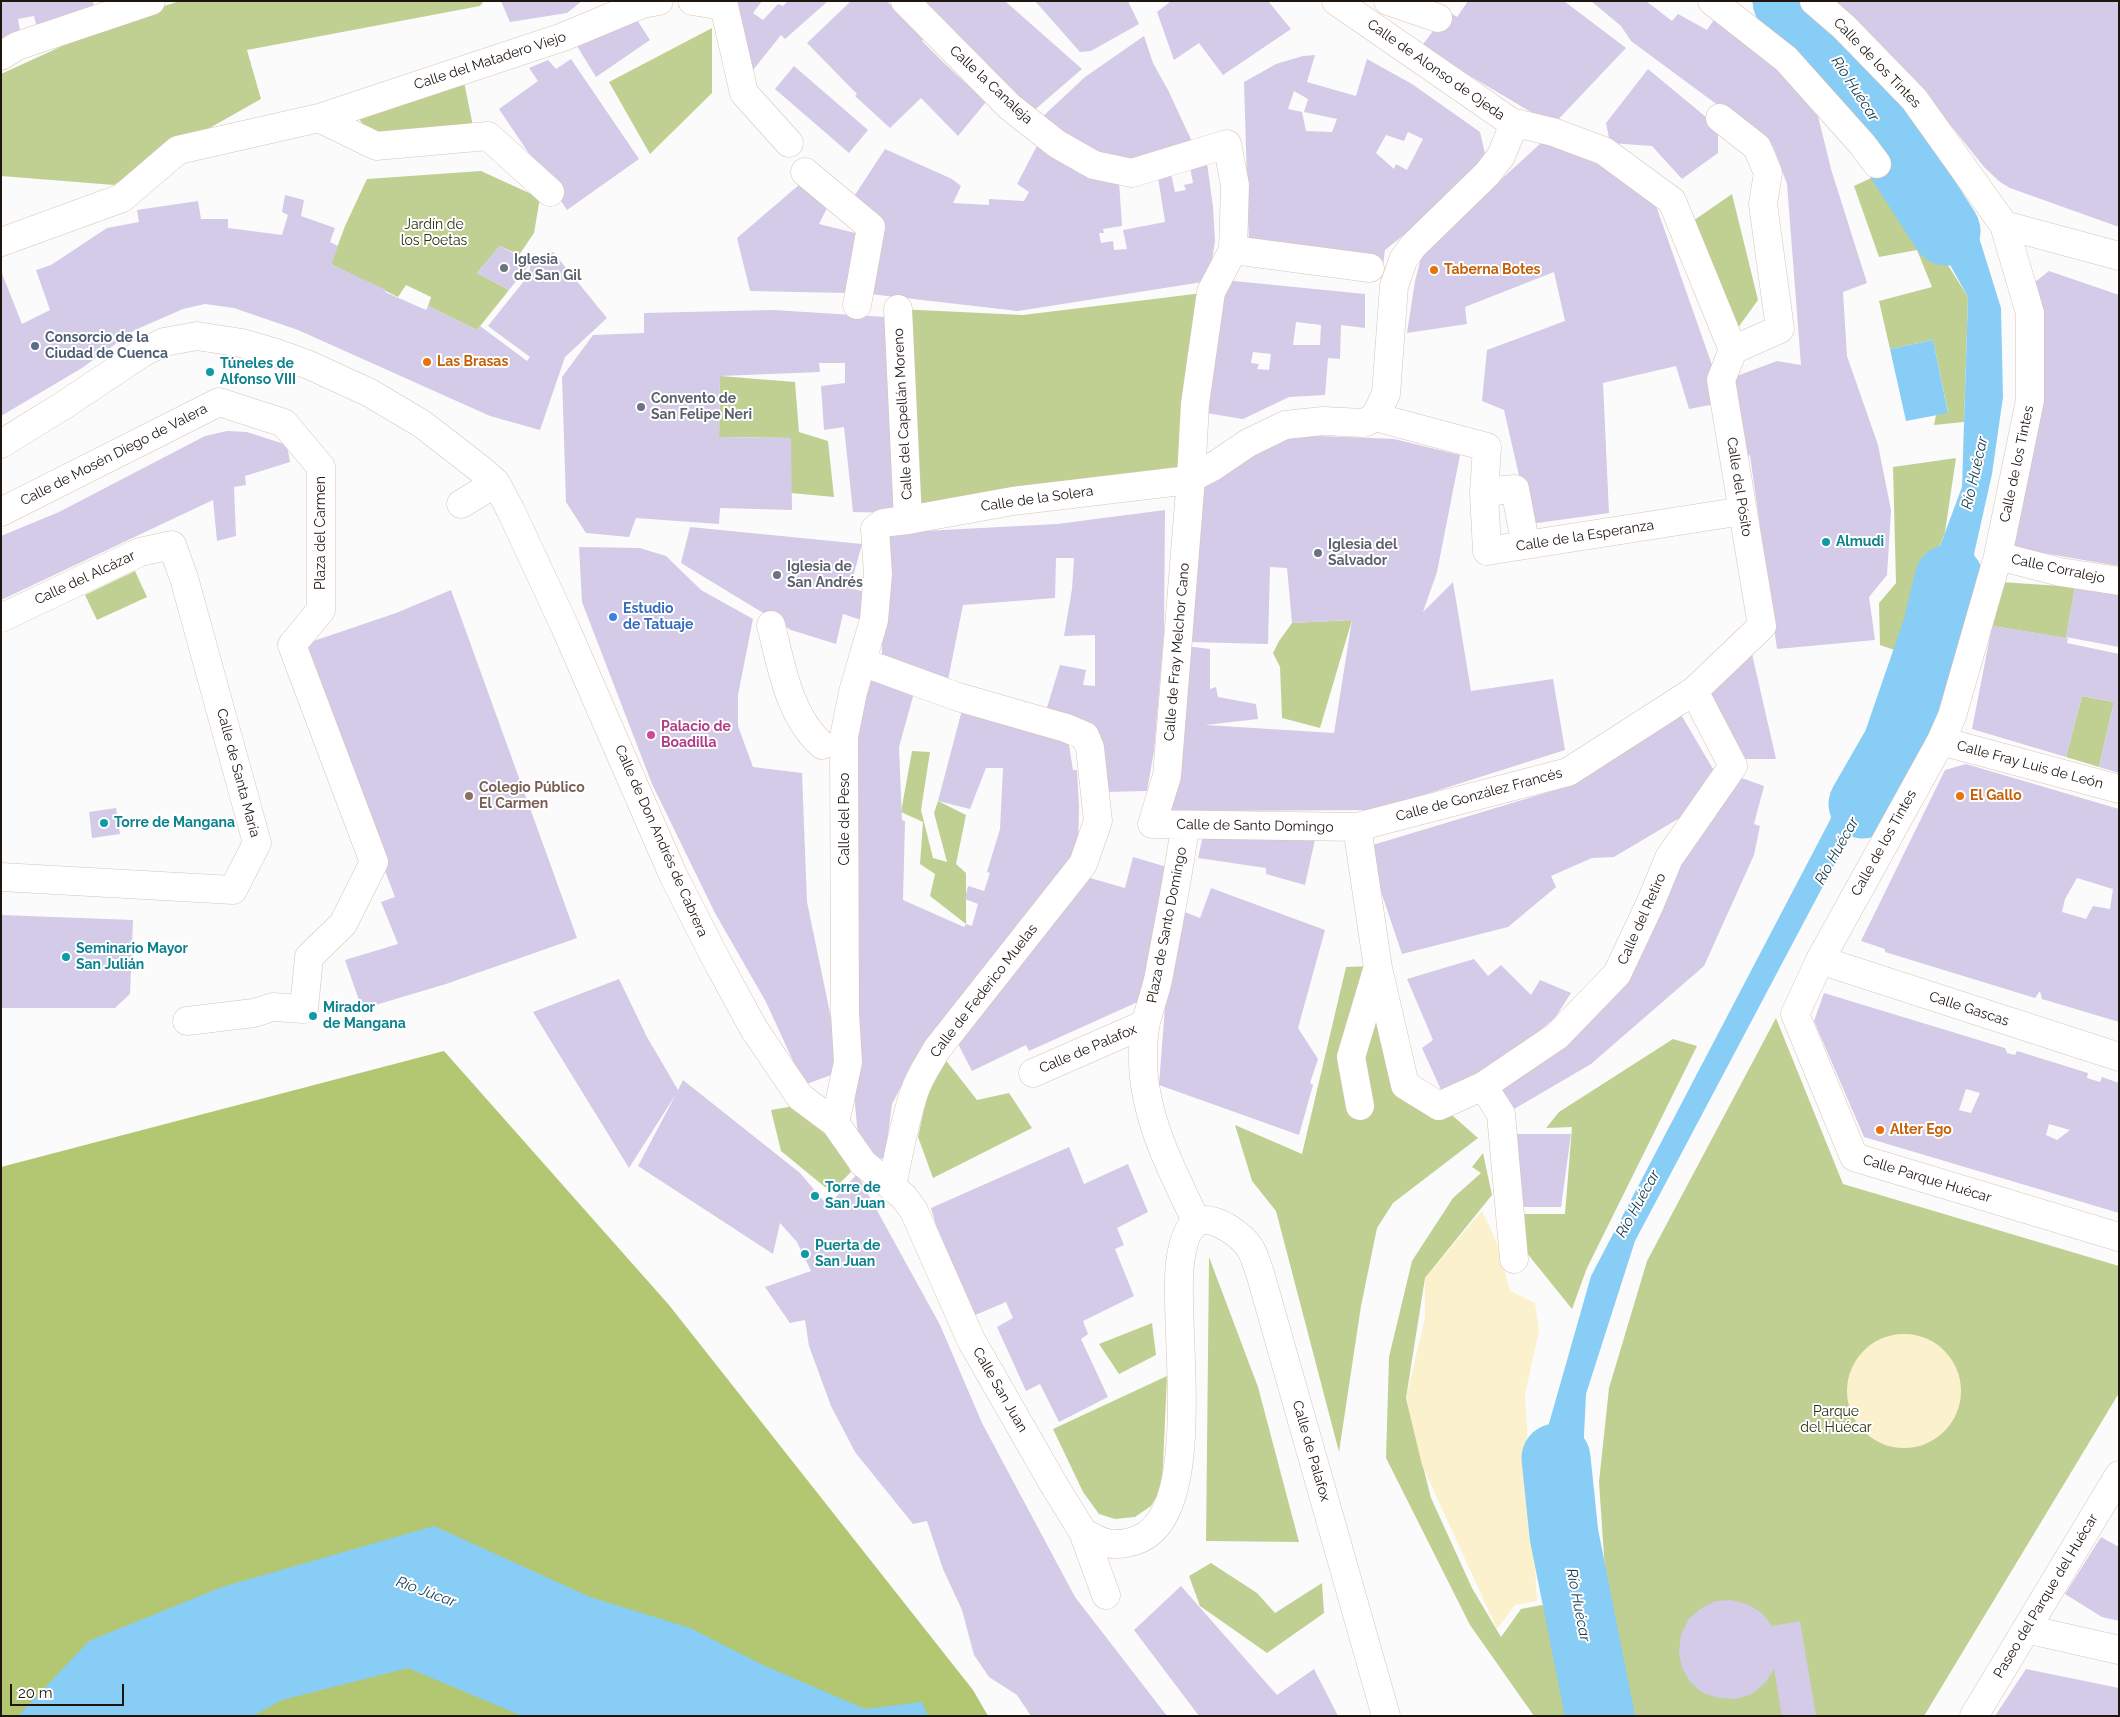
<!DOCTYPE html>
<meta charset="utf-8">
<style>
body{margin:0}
#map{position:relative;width:2120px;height:1717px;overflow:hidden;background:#fbfbfb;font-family:Raleway,sans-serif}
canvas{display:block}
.frame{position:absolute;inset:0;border:2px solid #201610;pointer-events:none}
.scale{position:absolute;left:10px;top:1684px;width:114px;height:22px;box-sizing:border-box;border:2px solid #201610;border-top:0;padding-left:6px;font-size:15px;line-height:18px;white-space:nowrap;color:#201610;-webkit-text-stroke:4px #fff;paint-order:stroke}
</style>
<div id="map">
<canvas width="2120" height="1717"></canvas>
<div class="frame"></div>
<div class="scale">20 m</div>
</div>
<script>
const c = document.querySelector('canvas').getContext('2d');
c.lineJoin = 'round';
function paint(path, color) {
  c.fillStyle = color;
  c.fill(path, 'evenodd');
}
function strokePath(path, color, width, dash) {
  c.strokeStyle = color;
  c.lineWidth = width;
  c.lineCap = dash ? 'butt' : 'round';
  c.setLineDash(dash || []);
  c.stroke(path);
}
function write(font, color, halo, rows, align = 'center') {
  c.font = font + ' Raleway,sans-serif';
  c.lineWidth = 4;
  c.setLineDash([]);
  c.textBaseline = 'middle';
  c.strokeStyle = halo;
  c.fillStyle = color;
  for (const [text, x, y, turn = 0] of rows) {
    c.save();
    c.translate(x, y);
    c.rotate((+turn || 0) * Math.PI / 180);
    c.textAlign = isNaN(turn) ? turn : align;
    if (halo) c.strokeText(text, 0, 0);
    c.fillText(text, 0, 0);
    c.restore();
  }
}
const green = new Path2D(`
 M180 1H484L480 6 247 50 261 99 151 161 114 185 1 176V74L117 21Z
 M712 28V93L650 154 609 82Z
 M463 77 473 126 374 137 359 119Z
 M1888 170 1968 297 1964 422 1934 425 1936 415 1948 412 1933 340 1890 349 1879 301 1932 287 1917 250 1879 257 1854 186Z
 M481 171 540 198 534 233 519 255 500 246 477 273 509 290 477 330 428 306 431 297 406 285 398 297 331 264 345 226 367 179Z
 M1732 194 1758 300 1735 332 1690 223Z
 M1211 292 1191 478 908 520 898 309 1023 315Z
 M720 376 795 382 799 432 828 441 834 497 791 493V438L719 437Z
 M1956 458 1945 532 1900 652 1880 645 1879 603 1896 583 1893 467Z
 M135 571 147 597 97 620 85 595Z
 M2001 582 2075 587 2066 638 1992 626Z
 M1352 620 1320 728 1282 718 1280 667 1273 653 1279 641 1292 623Z
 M2082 696 2114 702 2099 767 2066 757Z
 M912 751 930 752 921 810 933 858 947 862 934 813 938 801 966 815 956 864 966 873V924L930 896 935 874 920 864 923 822 901 812Z
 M1371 966 1359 1056 1376 989 1398 1089 1453 1116 1478 1138 1393 1203 1377 1228 1361 1306 1339 1452 1276 1211 1252 1181 1235 1125 1302 1154 1346 967Z
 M1776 1018 1843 1184 2119 1266V1393L1924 1716H1633L1605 1571 1599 1482 1609 1388 1647 1261Z
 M1673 1039 1697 1046 1587 1268 1572 1309 1526 1252 1524 1214H1565L1572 1127 1546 1128 1559 1112Z
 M937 1049 977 1100 1009 1093 1032 1128 933 1178 918 1137Z
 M800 1105 830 1129 851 1172 831 1192 781 1151 771 1110Z
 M1483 1153 1492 1195 1425 1278 1406 1398 1431 1498 1472 1588 1501 1637 1521 1609 1542 1605 1568 1624 1584 1687 1589 1716H1534L1470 1625 1386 1458 1389 1357 1412 1261 1453 1198 1481 1173 1472 1167Z
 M1209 1257 1258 1387 1299 1542 1206 1541Z
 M1152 1323 1156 1355 1119 1374 1099 1344Z
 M1167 1376 1162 1488 1151 1506 1135 1517 1115 1519 1099 1514 1083 1492 1053 1429Z
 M1211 1563 1257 1593 1275 1613 1322 1583 1324 1613 1267 1653 1200 1606 1189 1576Z`);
const forest = new Path2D(`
 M444 1051 669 1305 973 1690 988 1716H1V1167Z`);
const sand = new Path2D(`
 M1482 1211 1497 1243 1510 1291 1535 1303 1539 1331 1525 1394 1537 1601 1515 1605 1497 1629 1422 1465 1406 1398 1425 1318V1278Z
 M1847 1391a57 57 0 1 1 114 0a57 57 0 1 1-114 0Z`);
const water = new Path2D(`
 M1762 1H1800L1819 18 1881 113 1858 122 1785 21Z
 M1909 137 1978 234 2001 308 2003 397 1992 474 1970 572 1934 673 1896 664 1962 487 1968 297 1890 157Z
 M1933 340 1948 413 1906 421 1890 349Z
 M1881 708 1911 720 1635 1241 1586 1394 1582 1476 1586 1553 1559 1554 1548 1427 1591 1276 1829 822Z
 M434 1526 590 1597 690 1628 763 1665 865 1709 922 1702 928 1716H522L408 1668 282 1700 253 1716H18L89 1641 222 1587Z
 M1589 1578 1613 1716H1594L1575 1611 1562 1601 1556 1586Z`);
const river = new Path2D(`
 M1787 1 1813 24 1946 231
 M1863 804 1897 745 1937 629 1949 579
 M1556 1458 1564 1535 1600 1716`);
const building = new Path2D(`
 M1 1H93L96 15 38 32 34 16 18 19 21 36 1 41Z
 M501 1H582L567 13 510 22Z
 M736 1H762L753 13 763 20 778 4 783 6 788 1H828L785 39 781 35 753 70 740 59Z
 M851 1H887L924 38 922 41 944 63 986 102 958 136 921 98 890 128 855 96 857 94 807 43Z
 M918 1H1005L1082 69 1031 113Z
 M1035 1H1128L1139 24 1091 51 1080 52Z
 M1171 1H1268L1291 29 1223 75 1199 43 1174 60 1157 12Z
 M1468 1H1564L1626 48 1553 125 1421 47 1448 11 1457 17Z
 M1591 1H1646L1672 21 1678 14 1707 30 1715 18 1793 83 1816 108 1831 169 1867 283 1843 292 1847 356 1878 445 1891 510 1887 575 1869 597 1875 640 1777 649 1750 455 1742 458 1726 380 1777 361 1801 365 1787 184 1773 146 1631 41 1621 26Z
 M1829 1H2119V227L2010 188 2000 182 1984 167 1953 128 1878 47Z
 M635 17 650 40 596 77 577 46Z
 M1144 36 1153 63 1168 90 1195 148 1153 161 1092 157 1039 120 1085 77Z
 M1315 55 1307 82 1356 96 1367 59 1412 84 1480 132 1486 158 1455 194 1385 250 1383 265 1249 246 1244 82 1276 64 1303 56ZM1294 91 1308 99 1304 112 1337 119 1332 132 1306 131 1302 112 1288 109ZM1408 132 1423 139 1407 170 1396 164 1394 169 1376 153 1386 135 1404 141Z
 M571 59 639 159 567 210 499 109 538 81 529 68 548 60 556 69Z
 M794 66 868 130 849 153 775 89Z
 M1648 69 1718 127V153L1682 179 1652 146 1610 143 1606 123Z
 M1553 132 1654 200 1725 402 1689 409 1676 366 1603 383 1609 513 1530 524 1504 410 1482 401 1487 350 1565 321 1554 272 1465 307 1467 324 1407 333 1415 281 1423 251Z
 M1039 142 1119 181 1122 226 1103 229 1104 233H1099L1101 243 1113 241 1114 250 1127 249 1123 230 1165 222 1158 177 1171 173 1175 192 1186 190 1184 185 1193 183 1190 167 1207 163 1213 207 1215 241 1209 281 1018 311 870 294 883 220 851 201 885 149 952 179 961 186 953 203 989 205V199L1024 201 1029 192 1017 184Z
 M800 184 829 204 819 224 859 234 847 293 750 291 737 238Z
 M285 195 304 200 301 216 335 228 330 242 338 246 331 264 386 290 385 292 426 310 428 306 477 330 480 326 527 361 530 357 488 326 528 276 531 263 509 290 477 273 500 246 531 263 553 252 607 318 565 357 540 430 490 416 298 330 234 308 205 304 183 309 135 330 82 368 1 416V271L22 324 50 310 36 270 51 265 107 228 139 222 137 210 198 201 201 219H228V228L282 235 288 215 282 212Z
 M2049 271 2119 295V566L2013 548 2044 396 2035 282Z
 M1224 280 1365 294V328L1341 325 1340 359 1328 358 1325 395 1289 397 1243 419 1206 413ZM1296 322 1321 325 1320 345H1293ZM1253 352 1271 354 1269 370 1257 369 1259 364 1251 363Z
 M773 310 885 317 895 513 853 512 844 427 824 430 821 386 845 383V363H819L820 372 720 376 719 437 791 438 792 510 720 508 719 524 636 518 629 537 586 533 566 502 562 377 593 335 644 333V313Z
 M227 431 247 432 287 445 290 462 245 476 246 485 234 487 236 536 217 541 213 500 1 600V536L59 512 205 436Z
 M1293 435 1394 439 1460 455 1437 572 1423 612 1453 582 1471 691 1553 679 1565 750 1376 810 1200 811 1191 817 1161 816 1186 646 1210 649V689L1216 687 1218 697 1256 704 1258 719 1205 725 1334 733 1352 620 1292 623 1287 568 1270 567 1268 644 1190 642 1199 491 1270 442Z
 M1165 510 1164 633 1154 751 1147 791 1104 792 1100 749 1045 714 1060 665 1086 670 1083 685 1095 686V635L1064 636 1072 589 1074 558H1056L1055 598 963 605 947 685 882 667V539L886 533 1057 524Z
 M690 527 862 544 850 588 869 593 861 620 843 614 836 644 791 630 681 563Z
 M579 547 640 548 666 556 701 590 753 619 738 695V726L753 767 802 773 807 902 842 1071 804 1085 766 1002 715 913 652 784 582 602Z
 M2075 587 2119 595V647L2066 637Z
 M451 590 577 938 446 984 362 1009 345 960 398 944 381 902 395 897 299 646 396 613Z
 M1992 626 2068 638 2067 643 2119 654V773L2099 767 2114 702 2082 696 2066 757 1972 729Z
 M1751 650 1758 680 1776 759H1744L1705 687Z
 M864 676 914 693 899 747 902 820 905 821 903 900 964 927 966 924 972 926 978 904 965 899 968 886 984 891 990 873 987 872 1000 829 1003 768H986L970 809 938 801 962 710 1068 739 1073 770H1077L1079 807 1078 850 912 1066 892 1104 885 1158 873 1159 859 1148 852 1071 846 761Z
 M1680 713 1716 774 1698 792 1688 813 1614 857 1592 858 1551 876 1556 887 1508 927 1402 954 1366 847 1562 788Z
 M1966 764 2119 809V1022L2042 999 2040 991 2035 998 1885 952V949L1861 941 1945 770ZM2077 878 2113 889 2110 909 2093 906 2086 919 2062 912 2065 899Z
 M1733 775 1764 786 1754 824 1760 826 1754 855 1704 966 1591 1064 1509 1112 1494 1085 1599 1011 1684 847Z
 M116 808 120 834 92 838 89 812Z
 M1204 831 1316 835 1305 885 1266 874V868L1198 858Z
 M1133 857 1167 867 1142 1000 1029 1051 1026 1045 972 1071 955 1038 1065 898 1090 878 1125 888Z
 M1211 888 1325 930 1298 1028 1318 1059 1310 1083 1313 1085 1299 1135 1159 1085 1167 981 1177 909 1200 918Z
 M1 915 133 920 130 994 115 1008H1Z
 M1474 959 1488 976 1501 965 1531 995 1540 980 1571 993 1555 1018 1492 1069 1442 1092 1422 1048 1433 1040 1407 979Z
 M619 979 647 1037 678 1090 683 1080 800 1173 828 1206 857 1174 940 1325 982 1423 1075 1597 1167 1716H1031L1017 1695 989 1677 974 1655 962 1610 943 1569 927 1521 913 1524 855 1452 831 1406 809 1346 805 1320 790 1323 765 1287 811 1271 797 1242 780 1223 773 1254 638 1166 676 1094 629 1168 533 1012Z
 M1824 993 2005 1048 2007 1053 2015 1055 2017 1051 2088 1073 2087 1078 2100 1082 2102 1077 2119 1083V1213L1864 1137 1814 1021ZM1966 1089 1980 1093 1971 1113 1959 1110ZM2049 1124 2070 1130 2057 1140 2046 1135Z
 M1510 1134H1571L1561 1207H1524Z
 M1069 1147 1084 1184 1128 1164 1148 1212 1117 1228 1124 1245 1115 1249 1134 1296 1083 1321 1088 1334 1081 1339 1108 1397 1059 1422 1040 1384 1026 1391 997 1327 1013 1318 1006 1302 973 1316 942 1248 945 1246 938 1232 931 1208Z
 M2101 1537 2119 1547V1621L2102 1617 2065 1594Z
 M1181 1586 1277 1695 1314 1669 1338 1716H1199L1134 1630Z
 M1731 1600 1747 1604 1762 1613 1772 1626 1800 1621 1816 1716H1782L1774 1669 1765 1683 1752 1694 1736 1699 1719 1698 1703 1693 1691 1683 1682 1668 1679 1652 1681 1635 1688 1620 1700 1609 1715 1601Z
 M2026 1669 2119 1688V1716H1995Z`);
const minor = new Path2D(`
 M692 1 724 6 744 93 789 143
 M905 1 1010 107 1057 144 1094 165 1132 173 1227 144 1235 185 1233 250 1211 292 1195 404 1191 478 1167 776 1152 824 1357 827 1568 772 1694 691 1762 626 1721 380 1733 350
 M1336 1 1511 122 1553 132 1604 151 1672 201 1733 350 1780 329 1763 204 1768 173 1757 147 1720 118
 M1388 1 1438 18
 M1712 1 1786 59 1862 144 1877 164
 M1814 1 1844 27 1914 99 2004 225 2030 313V400L1998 556 1952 716 1941 741 1820 960 1795 1014 1854 1157 2119 1237
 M1 56 17 46 151 1
 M319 118 376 146 488 136 550 192
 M805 172 871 227 857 305
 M2004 225 2119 256
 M1 242 122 198 178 150 319 118 563 37 642 4 659 1
 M1233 250 1370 268
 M898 309 908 520
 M1375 417 1487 447 1484 492 1487 551 1743 511
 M1 444 64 405 142 353 164 342 197 336 242 343 276 353 309 365 370 393 422 424 484 472 496 483 511 511 565 627 674 877 718 963 754 1029 800 1097 835 1123 863 1163 904 1197 914 1211 971 1340 1054 1485 1083 1532 1106 1595
 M1484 492 1515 489 1523 531
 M461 504 496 483
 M1 512 219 402 284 423 321 467V610L292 645 374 862 343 924 309 957 304 1009 273 1007 254 1013 187 1021
 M1998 556 2060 572 2119 581
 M1 618 140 552 172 545 184 578 257 843 233 890 1 877
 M771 625C781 665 789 716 822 745
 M862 662 958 697 1066 728 1085 736 1090 748 1098 821 1083 864 937 1049C929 1063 919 1077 914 1093 904 1123 898 1156 892 1187
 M1941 741 2119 789
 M1185 825C1179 875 1168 925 1159 975 1156 991 1150 1006 1146 1022 1142 1041 1142 1072 1146 1091 1154 1138 1176 1178 1196 1221
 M1357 827 1378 968 1405 1085 1439 1106 1483 1086 1557 1036 1617 974 1650 904 1669 858 1733 766 1694 691
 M1820 960 2119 1057
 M1033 1073 1145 1024
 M1483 1086 1501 1114 1514 1259
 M1360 1106 1351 1057 1377 970
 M835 1123 848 1062 845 1013 844 737 853 692 874 620 878 574 875 529 883 523 890 522 908 520 1013 501 1181 481 1191 478 1214 466 1248 443 1285 425 1323 421 1364 423 1375 417 1386 394 1394 286 1403 260 1413 246 1487 174 1501 156 1510 134 1511 122
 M1083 1532C1103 1544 1114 1548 1137 1540 1207 1515 1172 1324 1180 1263 1184 1232 1193 1207 1228 1228 1236 1233 1245 1240 1250 1248 1255 1256 1257 1266 1260 1273L1386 1716
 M2026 1629 2119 1650
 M1974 1716 2119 1475`);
const markers = [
 [504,268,5,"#6b7280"],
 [1434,270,5,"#e8710a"],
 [35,346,5,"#5c6f8a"],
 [427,362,5,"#e8710a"],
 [210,372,5,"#0f9aa8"],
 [641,407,5,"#6b7280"],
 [1826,542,5,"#0f9aa8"],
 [1318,553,5,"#6b7280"],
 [777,575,5,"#6b7280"],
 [613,617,5,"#3f7fe0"],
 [651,735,5,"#d1479c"],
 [469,796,5,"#8d6e63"],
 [1960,796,5,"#e8710a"],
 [104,823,5,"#0f9aa8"],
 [66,957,5,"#0f9aa8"],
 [313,1016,5,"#0f9aa8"],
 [1880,1130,5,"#e8710a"],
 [815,1196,5,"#0f9aa8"],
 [805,1254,5,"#0f9aa8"]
];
const streetNames = [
 ["Calle del Matadero Viejo",490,61,-18],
 ["Calle de los Tintes",1877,63,46],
 ["Calle de Alonso de Ojeda",1436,70,35],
 ["Calle la Canaleja",991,85,43],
 ["Calle del Capellán Moreno",903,414,-93],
 ["Calle de Mosén Diego de Valera",114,455,-27],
 ["Calle de los Tintes",2017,464,-78],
 ["Calle del Pósito",1739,487,81],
 ["Calle de la Solera",1037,499,-8],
 ["Plaza del Carmen",321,533,-90],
 ["Calle de la Esperanza",1585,536,-9],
 ["Calle Corralejo",2058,569,12],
 ["Calle del Alcázar",85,578,-25],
 ["Calle de Fray Melchor Cano",1177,652,-85],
 ["Calle Fray Luis de León",2030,765,15],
 ["Calle de Santa María",238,773,75],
 ["Calle de González Francés",1479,795,-15],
 ["Calle del Peso",845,819,-90],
 ["Calle de Santo Domingo",1255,826,1],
 ["Calle de Don Andrés de Cabrera",661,841,66],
 ["Calle de los Tintes",1884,843,-61],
 ["Calle del Retiro",1642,919,-66],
 ["Plaza de Santo Domingo",1167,925,-79],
 ["Calle de Federico Muelas",984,991,-52],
 ["Calle Gascas",1969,1009,18],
 ["Calle de Palafox",1088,1049,-23],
 ["Calle Parque Huécar",1927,1179,17],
 ["Calle San Juan",1000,1390,60],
 ["Calle de Palafox",1311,1451,74],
 ["Paseo del Parque del Huécar",2046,1596,-59]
];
const parkNames = [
 ["Jardín de",434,225],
 ["los Poetas",434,241],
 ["Parque",1836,1412],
 ["del Huécar",1836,1428]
];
const worshipNames = [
 ["Iglesia",514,260],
 ["de San Gil",514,276],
 ["Convento de",651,399],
 ["San Felipe Neri",651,415],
 ["Iglesia del",1328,545],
 ["Salvador",1328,561],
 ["Iglesia de",787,567],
 ["San Andrés",787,583]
];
const foodNames = [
 ["Taberna Botes",1444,270],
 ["Las Brasas",437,362],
 ["El Gallo",1970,796],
 ["Alter Ego",1890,1130]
];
const serviceNames = [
 ["Consorcio de la",45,338],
 ["Ciudad de Cuenca",45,354]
];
const cultureNames = [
 ["Túneles de",220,364],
 ["Alfonso VIII",220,380],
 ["Almudi",1836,542],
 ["Torre de Mangana",114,823],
 ["Seminario Mayor",76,949],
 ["San Julián",76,965],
 ["Mirador",323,1008],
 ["de Mangana",323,1024],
 ["Torre de",825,1188],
 ["San Juan",825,1204],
 ["Puerta de",815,1246],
 ["San Juan",815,1262]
];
const shopNames = [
 ["Estudio",623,609],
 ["de Tatuaje",623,625]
];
const hotelNames = [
 ["Palacio de",661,727],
 ["Boadilla",661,743]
];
const educationNames = [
 ["Colegio Público",479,788],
 ["El Carmen",479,804]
];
const waterNames = [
 ["Río Huécar",1855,89,57],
 ["Río Huécar",1975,473,-77],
 ["Río Huécar",1837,851,-61],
 ["Río Huécar",1638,1204,-61],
 ["Río Júcar",426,1592,20],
 ["Río Huécar",1578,1605,79]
];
paint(green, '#c0d092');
paint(forest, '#b3c773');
paint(sand, '#fbf1cc');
paint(water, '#88cdf5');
strokePath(river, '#88cdf5', 69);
paint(building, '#d3cbe7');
strokePath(minor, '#ddc2b1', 29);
strokePath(minor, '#fff', 28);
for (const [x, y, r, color] of markers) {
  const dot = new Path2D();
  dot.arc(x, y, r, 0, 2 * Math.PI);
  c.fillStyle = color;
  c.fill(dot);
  strokePath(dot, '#fff', 2);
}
write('14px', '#201610', '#fff', streetNames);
write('14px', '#29310d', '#fff', parkNames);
write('bold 14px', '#5b616d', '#fff', worshipNames, 'left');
write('bold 14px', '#c56008', '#fff', foodNames, 'left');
write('bold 14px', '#4e5e75', '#fff', serviceNames, 'left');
write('bold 14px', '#0d838f', '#fff', cultureNames, 'left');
write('bold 14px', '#366cbe', '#fff', shopNames, 'left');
write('bold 14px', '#b23c85', '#fff', hotelNames, 'left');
write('bold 14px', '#785e54', '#fff', educationNames, 'left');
write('italic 15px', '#143c50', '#fff', waterNames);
</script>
